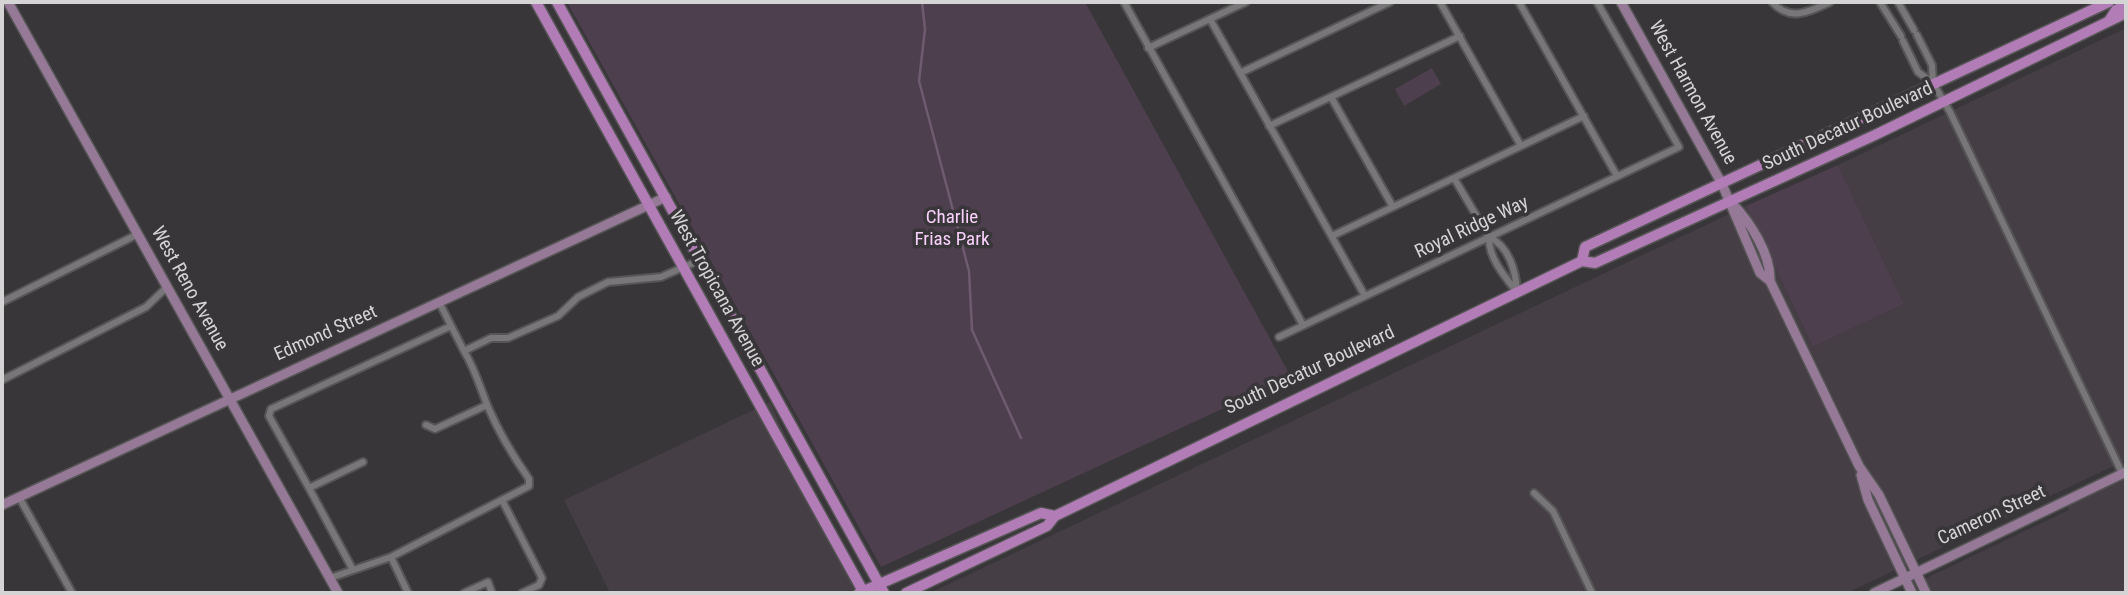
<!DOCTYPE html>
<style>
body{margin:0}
#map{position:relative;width:2128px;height:595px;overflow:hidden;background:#383638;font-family:"Roboto Condensed",sans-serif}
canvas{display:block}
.frame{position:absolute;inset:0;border:4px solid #d5d4d5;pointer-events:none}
</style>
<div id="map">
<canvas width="2128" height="595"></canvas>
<div class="frame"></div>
</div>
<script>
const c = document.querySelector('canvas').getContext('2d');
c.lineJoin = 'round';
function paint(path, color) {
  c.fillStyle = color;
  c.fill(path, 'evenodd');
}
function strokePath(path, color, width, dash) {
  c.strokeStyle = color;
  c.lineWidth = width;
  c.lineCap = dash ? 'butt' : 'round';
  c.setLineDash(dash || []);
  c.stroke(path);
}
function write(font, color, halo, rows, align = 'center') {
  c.font = font + ' "Roboto Condensed",sans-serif';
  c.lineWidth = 7;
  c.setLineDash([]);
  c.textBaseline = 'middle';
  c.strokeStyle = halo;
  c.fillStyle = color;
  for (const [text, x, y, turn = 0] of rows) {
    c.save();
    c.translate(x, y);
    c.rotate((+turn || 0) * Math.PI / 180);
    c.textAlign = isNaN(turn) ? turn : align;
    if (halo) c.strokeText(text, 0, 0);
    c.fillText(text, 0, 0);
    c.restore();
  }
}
const built = new Path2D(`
 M2126 28V460L1847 593H930L1746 206 1813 347 1904 304 1838 165Z
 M770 402 858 593H610L564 500Z
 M2126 472V593H1928L1922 580 2069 510 2065 501Z`);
const green = new Path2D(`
 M567 2H1085L1291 377 881 567Z
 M1432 68 1441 84 1404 106 1395 89Z
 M1838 165 1904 304 1813 347 1746 206Z`);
const stream = new Path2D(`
 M922 2 925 29 919 81 969 271 972 330 1021 438`);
const street = new Path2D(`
 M1124 2 1303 325
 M1440 2 1521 146
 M1519 2 1617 176
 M1772 2C1790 22 1809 12 1830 2
 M1880 2 1901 36
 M1898 2 1914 30
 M1210 19 1365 296
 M1917 35 1932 65 1933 83
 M1903 41 1918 72 1933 83 1950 112 2122 473
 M1148 48 1246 2
 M1240 73 1390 2
 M1331 97 1393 207
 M1269 126 1460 36
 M1454 178 1489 237
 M1332 236 1584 116
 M1489 237C1509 246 1516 271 1517 292
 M1489 237C1488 257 1505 277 1517 292
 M2 302 138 234
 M439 302 464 351 491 338H508L558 316 578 297 608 282 661 277 700 260
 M1279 337 1679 147 1597 2
 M2 380 146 307 167 287
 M426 425 435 429 487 405
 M309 488 269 416 271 409 451 326
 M1534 493 1553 511 1592 593
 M19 497 72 593
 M502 500 542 578 539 585 522 593
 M352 568 309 488 363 462
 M330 578 391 557
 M408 593 391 557 529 486V479C513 456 499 433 488 407 480 387 475 369 464 351
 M464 593 488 582 492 593`);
const secondary = new Path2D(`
 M8 2 338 593
 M1621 2 1722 184 1760 273 1770 281 1859 466 1879 495 1926 593
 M1732 203C1750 222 1771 254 1770 281
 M1861 475 1868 500 1912 593
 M2 505 666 197
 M1874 593 2126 472`);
const primary = new Path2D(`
 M536 2 864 593
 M557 2 884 593
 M2109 21 2116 10 2126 5
 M1582 261 1585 247 2109 2
 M859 593 1041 513 1055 516
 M906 593 1047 526 1055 516 1582 261 1595 263 1875 135 2126 13`);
const streetNames = [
 ["West Harmon Avenue",1692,93,61],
 ["South Decatur Boulevard",1848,127,-25],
 ["Royal Ridge Way",1472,228,-25],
 ["West Reno Avenue",189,289,61],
 ["West Tropicana Avenue",716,289,61],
 ["Edmond Street",326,334,-24],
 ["South Decatur Boulevard",1310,371,-25],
 ["Cameron Street",1992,516,-25]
];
const parkNames = [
 ["Charlie",952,218],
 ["Frias Park",952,240]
];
paint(built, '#453e45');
paint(green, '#4e3f4f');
strokePath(stream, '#6f5b70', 2.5);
strokePath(street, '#565556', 10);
strokePath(secondary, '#565556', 12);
strokePath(primary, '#565556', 13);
strokePath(street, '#787678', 6);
strokePath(secondary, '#957997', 9);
strokePath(primary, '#b27cb6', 10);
write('19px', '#d5d4d5', '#383638', streetNames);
write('19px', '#f9d0fb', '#383638', parkNames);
</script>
